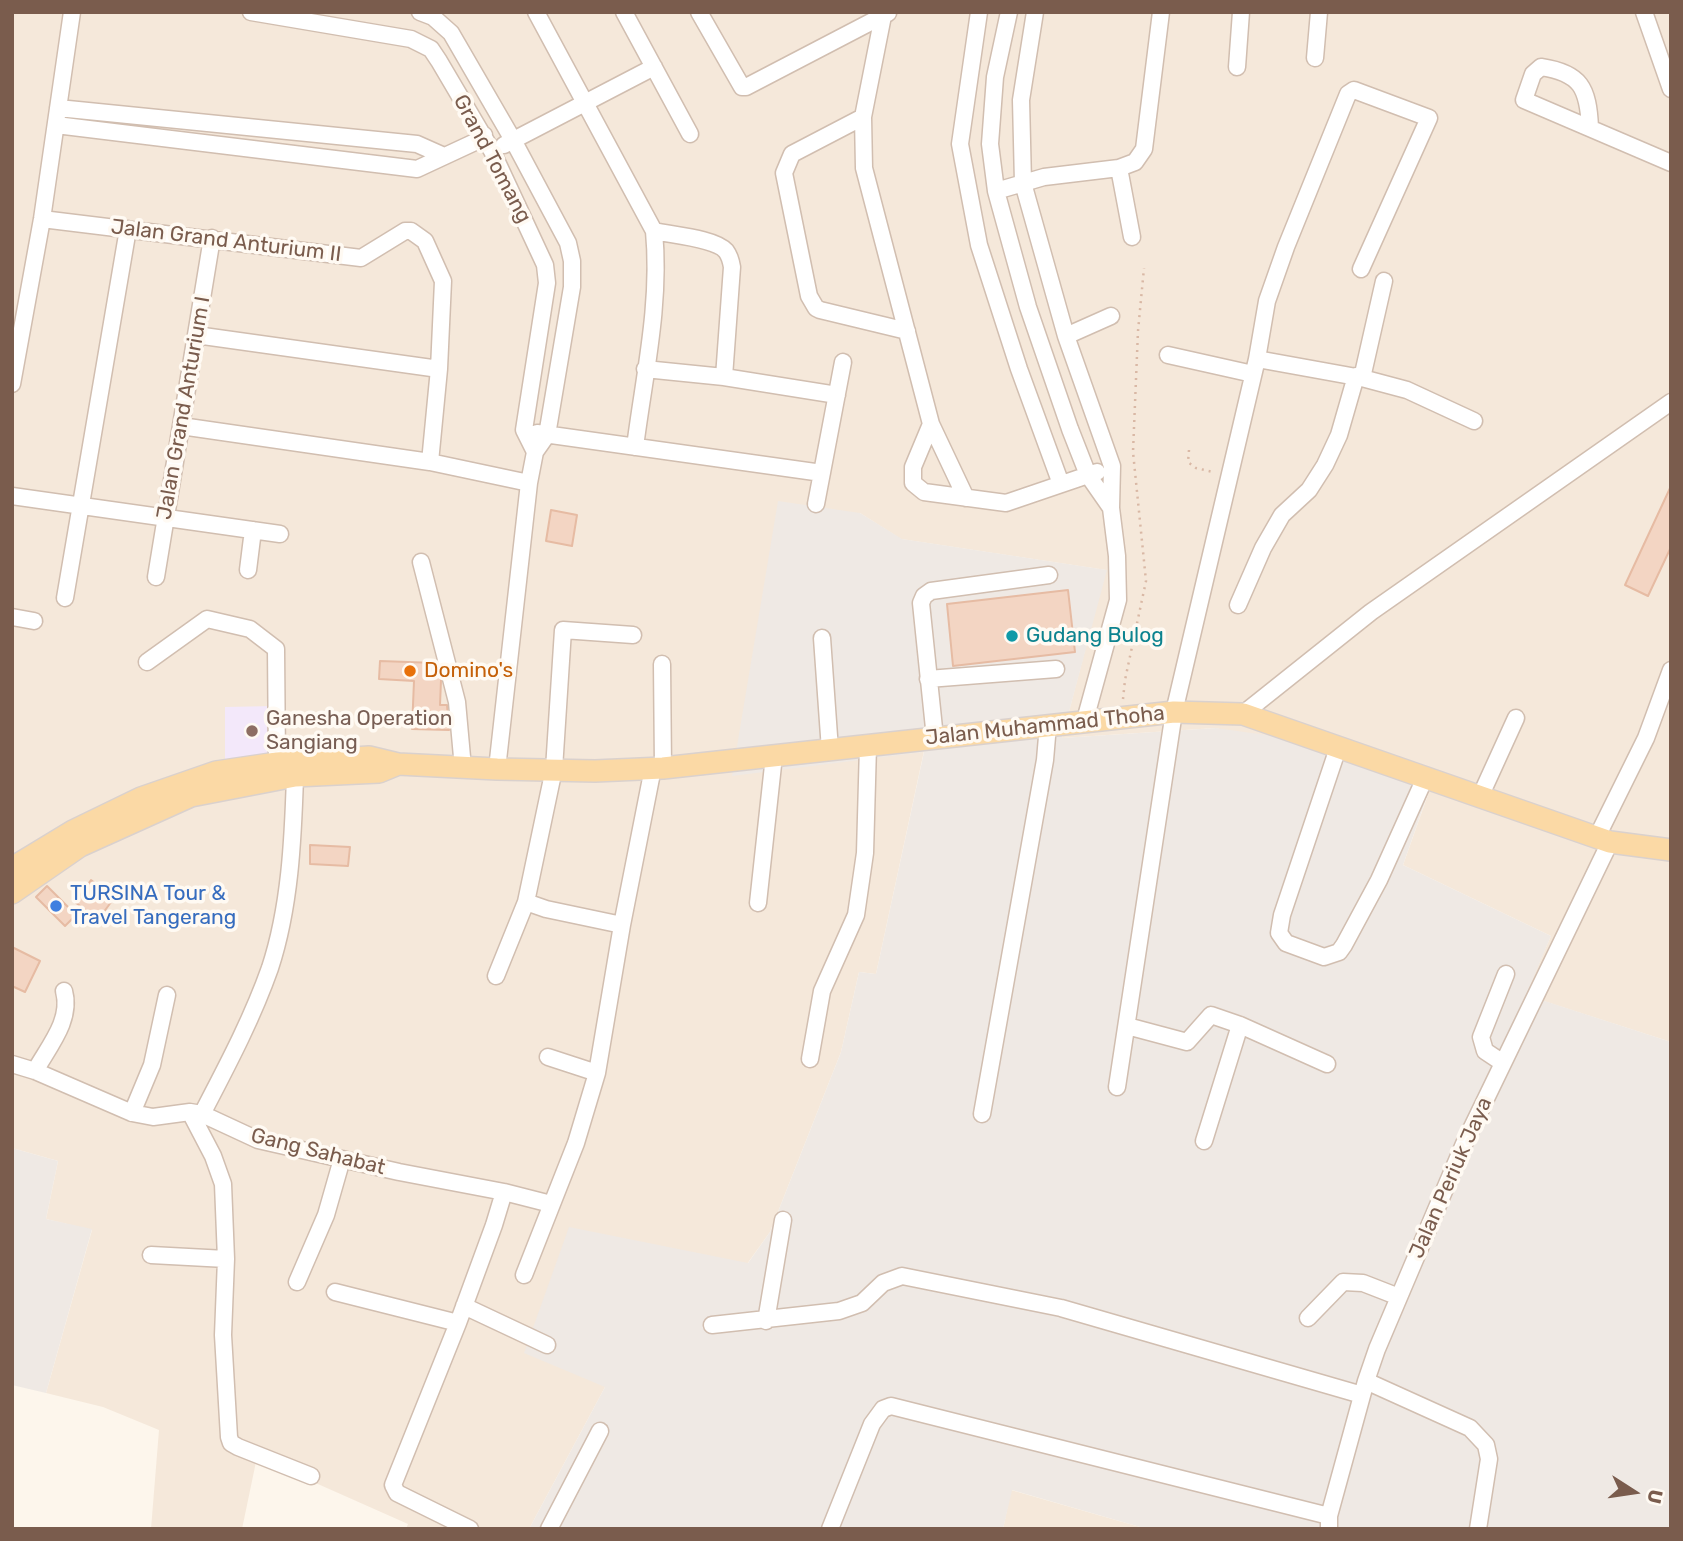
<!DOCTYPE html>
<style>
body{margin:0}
#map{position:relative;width:1683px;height:1541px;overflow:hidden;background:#fdf6ec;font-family:Rubik,sans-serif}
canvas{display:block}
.frame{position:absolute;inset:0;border:14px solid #7a5c4d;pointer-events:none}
.north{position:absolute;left:1599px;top:1457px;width:70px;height:70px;-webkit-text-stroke:5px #fffaf3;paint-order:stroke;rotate:102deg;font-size:19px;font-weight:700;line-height:28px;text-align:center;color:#7a5c4d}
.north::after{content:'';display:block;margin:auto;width:24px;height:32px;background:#7a5c4d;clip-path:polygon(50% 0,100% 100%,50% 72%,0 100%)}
</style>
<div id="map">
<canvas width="1683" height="1541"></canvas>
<div class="frame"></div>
<div class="north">U</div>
</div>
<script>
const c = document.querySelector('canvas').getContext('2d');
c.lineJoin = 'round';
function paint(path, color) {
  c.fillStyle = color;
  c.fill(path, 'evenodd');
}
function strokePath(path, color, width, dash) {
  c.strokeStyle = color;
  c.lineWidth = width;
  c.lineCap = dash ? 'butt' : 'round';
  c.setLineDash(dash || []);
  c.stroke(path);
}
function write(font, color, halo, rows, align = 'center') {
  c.font = font + ' Rubik,sans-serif';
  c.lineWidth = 7;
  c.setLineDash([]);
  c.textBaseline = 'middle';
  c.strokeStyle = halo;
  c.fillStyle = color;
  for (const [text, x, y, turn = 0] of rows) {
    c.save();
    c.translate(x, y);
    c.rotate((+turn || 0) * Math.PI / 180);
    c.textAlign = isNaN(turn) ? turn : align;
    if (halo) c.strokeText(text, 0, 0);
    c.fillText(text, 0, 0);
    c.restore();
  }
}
const residential = new Path2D(`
 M12 12H1671V1042L1525 995 1551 936 1403 865 1430 789 1216 728 1062 738 1106 570 901 539 860 513 924 751 876 974 859 972 841 1052 770 1232 747 1264 569 1228 605 1387 529 1529H406L408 1524 257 1457 242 1529H151L159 1430 103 1407 46 1393 92 1230 46 1219 58 1161 12 1148Z
 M1011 1490 1147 1529H1003Z`);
const industrial = new Path2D(`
 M778 501 860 513 902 539 1107 570 1062 738 1216 728 1301 740 1430 788 1403 865 1551 936 1526 995 1671 1042V1529H1147L1012 1490 1003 1529H529L605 1387 524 1353 569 1227 748 1263 770 1232 841 1052 859 972 876 974 924 752 732 776Z
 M12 1148 58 1161 46 1219 92 1229 46 1393 12 1385Z`);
const education = new Path2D(`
 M275 706 274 753 225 761V707Z`);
const building = new Path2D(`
 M1671 486V547L1648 596 1625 585Z
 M551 510 577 515 572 546 546 541Z
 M1068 590 1075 652 953 666 947 604Z
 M380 661 436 663 441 680 440 705H447L449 730 412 729 414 681 379 679Z
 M310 845 350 847 348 866 310 864Z
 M91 880 114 898 98 920 75 902Z
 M47 886 76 915 65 926 36 897Z
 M12 947 40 961 25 992 12 986Z`);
const path = new Path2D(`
 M1189 450 1188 462 1196 468 1213 472
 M1123 699 1125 680 1146 581 1133 452 1138 331 1144 268`);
const minor = new Path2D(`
 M251 12 411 39 431 49 439 61 492 151 545 265 547 283 524 430 535 452
 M420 12 433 17 451 33 513 140 568 243 572 261V287L547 435 535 452 529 483 497 769
 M536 12 654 231C661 304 644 376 635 447
 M624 12 690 134
 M699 12 742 87H746L888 13
 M979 12 960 144 979 245 1019 369 1061 484
 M1009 12 995 77 990 144 996 191 1028 307 1070 429 1088 475 1111 508
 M1035 12 1021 100 1023 183 1066 336 1112 466 1111 508 1117 556 1118 600 1085 720
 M1644 12 1671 89
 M883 16 863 117 864 168 931 424 966 498
 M1315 58 1319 12
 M1237 67 1241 12
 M58 108 417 144 444 156
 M863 117 792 154 784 173 809 296 816 308 820 310 907 331
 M56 125 417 169 475 142 484 135
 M1590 127C1588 88 1581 73 1541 67L1533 74 1524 100 1671 163
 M504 145 654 67
 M1119 168 1132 237
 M996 191 1044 177 1119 168 1135 162 1144 149 1161 12
 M42 219 361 258 405 231H411L425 241 443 281 439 369 430 462
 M654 231C670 235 715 238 726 251 729 255 731 261 732 267L724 377
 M196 335 439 369
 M1066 336 1111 316
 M1168 355 1253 374
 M1257 359 1362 378 1407 390 1474 421
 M645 369 724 377 837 395
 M1362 378 1384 281
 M12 384 42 219 72 12
 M931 424 913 467V483L924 492 1006 503 1097 472
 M181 426 430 462 529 483
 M537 433 822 473
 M12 496 280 534
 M816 504 843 362
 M421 562 457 702 463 768
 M248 570 253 530
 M156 577 212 238
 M65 598 128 229
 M1238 605 1263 548 1282 515 1309 490 1325 465 1339 435 1356 376
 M12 617 34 621
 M822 638 830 750
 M147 662 207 619 250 629 276 649 277 763
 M662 664 663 768
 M928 679 1056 669
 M1243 714 1371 612 1671 402
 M935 738 921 603 924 596 931 591 1049 575
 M1338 748 1282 915 1279 933 1286 943 1324 957 1339 952 1344 945 1379 880 1425 778
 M1480 797 1516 718
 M1597 837 1646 738 1671 670
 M526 902 546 909 622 925
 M758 903 774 756
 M496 976 526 902 554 769 563 630 633 635
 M1127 1026 1187 1042 1211 1015 1240 1025 1327 1064
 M548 1057 597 1073
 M810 1059 822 991 856 915 865 853 868 746
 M1503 1063 1485 1051 1481 1037 1506 974
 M12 1064 35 1071 132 1113 153 1117 190 1112 202 1114 258 1140 399 1172 504 1192 551 1204
 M35 1071C49 1046 72 1020 64 991
 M1117 1087 1174 712 1257 359 1267 301 1286 247 1348 94 1354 90 1429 118 1361 269
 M190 1112 213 1156 223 1184 226 1259 223 1335 229 1437 231 1443 238 1447 311 1476
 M132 1113 152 1065 167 995
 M202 1114C227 1066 252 1019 270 968 290 907 293 840 295 776
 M982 1114 1045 760 1048 725
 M1204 1141 1240 1025
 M151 1255 226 1259
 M524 1275 576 1143 597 1073 622 925 653 768
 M297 1282 326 1215 342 1159
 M335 1292 458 1323
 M464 1306 547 1345
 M1308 1318 1343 1282 1363 1283 1399 1297
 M766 1321 783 1220
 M712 1325 839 1311 862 1303 883 1283 902 1276 1061 1308 1362 1395
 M1366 1381 1470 1428 1486 1445 1489 1459 1478 1529
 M470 1529 397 1493 393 1485 458 1323 494 1225 504 1192
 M549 1529 600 1431
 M830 1529 872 1424 883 1409 891 1406 1329 1516
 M1329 1529V1516L1366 1381 1377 1349 1464 1144 1610 842`);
const major = new Path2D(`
 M12 868 73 831 141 798 216 772 277 763 369 757 398 764 497 769 595 771 663 768 1174 712 1243 714 1610 842 1671 850
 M12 893 80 846 191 796 295 776 379 772 396 765`);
const markers = [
 [1012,636,7,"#0f9aa8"],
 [410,671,7,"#e8710a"],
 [252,731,7,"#8d6e63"],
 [56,906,7,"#3f7fe0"]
];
const streetNames = [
 ["Grand Tomang",492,159,62],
 ["Jalan Grand Anturium II",226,241,7],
 ["Jalan Grand Anturium I",184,408,-80],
 ["Jalan Muhammad Thoha",1045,726,-6],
 ["Gang Sahabat",318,1152,14],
 ["Jalan Periuk Jaya",1451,1178,-66]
];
const cultureNames = [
 ["Gudang Bulog",1026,636]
];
const foodNames = [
 ["Domino's",424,671]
];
const educationNames = [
 ["Ganesha Operation",266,719],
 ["Sangiang",266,743]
];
const shopNames = [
 ["TURSINA Tour &",70,894],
 ["Travel Tangerang",70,918]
];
paint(residential, '#f5e8da');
paint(industrial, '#efe9e4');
paint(education, '#f3e8fa');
paint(building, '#f3d5c3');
strokePath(building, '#e6bba3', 2);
strokePath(minor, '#d1beb0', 19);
strokePath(major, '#dad1cd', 24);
strokePath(path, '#d9b8a5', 2.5, [2, 5]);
strokePath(minor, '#fff', 16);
strokePath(major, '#fbd9a5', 21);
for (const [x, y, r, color] of markers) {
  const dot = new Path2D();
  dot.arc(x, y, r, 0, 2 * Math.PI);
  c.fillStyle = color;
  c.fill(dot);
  strokePath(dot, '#fffaf3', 2.5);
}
write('21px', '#7a5c4d', '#fffaf3', streetNames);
write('21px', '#0d838f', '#fffaf3', cultureNames, 'left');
write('21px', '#c56008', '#fffaf3', foodNames, 'left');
write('21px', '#785e54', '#fffaf3', educationNames, 'left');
write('21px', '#366cbe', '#fffaf3', shopNames, 'left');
</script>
